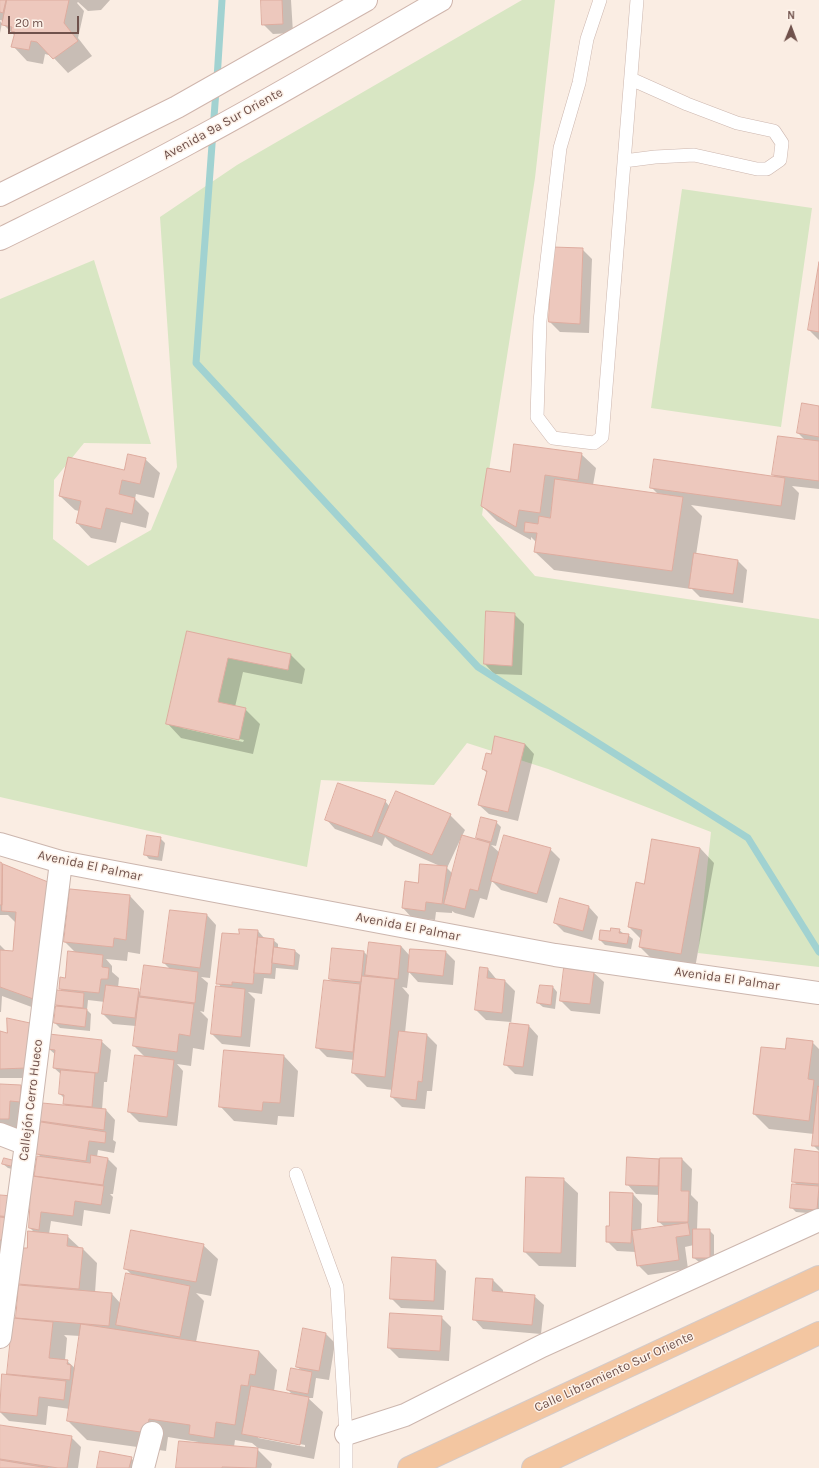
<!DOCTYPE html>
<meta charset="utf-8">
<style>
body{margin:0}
#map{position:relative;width:819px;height:1468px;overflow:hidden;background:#faede3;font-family:Karla,sans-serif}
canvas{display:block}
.north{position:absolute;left:771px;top:8px;width:40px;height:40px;-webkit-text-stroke:3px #fdf2e9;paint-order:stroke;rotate:1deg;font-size:11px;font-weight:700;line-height:16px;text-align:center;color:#70524c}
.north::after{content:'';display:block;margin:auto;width:14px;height:18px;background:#70524c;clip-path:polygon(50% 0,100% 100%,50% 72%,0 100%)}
.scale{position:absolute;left:8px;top:16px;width:71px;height:18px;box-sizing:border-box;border:2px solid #70524c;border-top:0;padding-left:5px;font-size:12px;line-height:14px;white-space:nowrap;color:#70524c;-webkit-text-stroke:3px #fdf2e9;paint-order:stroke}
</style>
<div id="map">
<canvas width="819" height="1468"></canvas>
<div class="north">N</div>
<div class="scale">20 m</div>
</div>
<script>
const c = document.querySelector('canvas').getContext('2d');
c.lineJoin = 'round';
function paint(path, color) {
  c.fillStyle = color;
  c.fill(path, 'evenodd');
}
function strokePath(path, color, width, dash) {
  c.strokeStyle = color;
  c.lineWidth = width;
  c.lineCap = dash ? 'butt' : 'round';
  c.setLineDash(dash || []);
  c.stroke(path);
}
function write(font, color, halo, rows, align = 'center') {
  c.font = font + ' Karla,sans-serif';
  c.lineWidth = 3;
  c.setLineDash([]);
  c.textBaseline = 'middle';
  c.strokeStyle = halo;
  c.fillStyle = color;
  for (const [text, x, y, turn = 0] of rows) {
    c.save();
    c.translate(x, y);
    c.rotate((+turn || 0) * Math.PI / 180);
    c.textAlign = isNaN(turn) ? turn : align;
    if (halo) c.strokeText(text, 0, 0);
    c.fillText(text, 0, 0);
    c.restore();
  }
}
const green = new Path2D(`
 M522 0H555L535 178 482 515 535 576 819 619V967L698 953 711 832 548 769 467 743 434 785 321 780 307 867 0 797V299L94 260 151 444 84 443 54 480 53 539 88 566 151 530 177 467 160 217 237 165Z
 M682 189 812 208 781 427 651 408Z`);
const shadow = new Path2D(`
 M0 0H110L101 10 88 11 78 2 77 3 84 11 78 38 92 56 68 73 52 56 45 54 43 64 27 61 13 46 15 36 2 23 0 33V21L3 25 4 21 0 20Z
 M262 0H291L293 33 273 34 263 24Z
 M582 249 592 259 589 333 560 332 550 322Z
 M819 268V340L809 330Z
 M819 407V489L792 486 799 493 795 520 691 505 702 516 696 555 738 561 747 570 743 603 700 597 691 588V589L554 570 535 552 537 543 531 537V540L497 521 482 506 511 473 581 454 596 468 593 485 658 494 651 487 776 478 774 475 806 441 798 433Z
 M145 459 160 473 154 498 136 494 135 499 149 513 146 528 121 522 116 543 91 538 77 523 79 511 75 510 60 496 125 471Z
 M487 612 514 614 524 624 522 675 494 674 485 664Z
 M187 632 291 655 305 669 302 684 243 672 235 707 245 709 260 724 253 754 181 738 167 723ZM182 726 244 740 243 742 182 728Z
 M525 744 534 754 518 821 489 814 479 805 487 773 483 769 492 755Z
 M385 801 390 807 450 815 465 830 462 836 480 841 477 838 496 822 501 827 496 846 491 845 500 853 550 849 560 859 547 903 501 890 492 881 487 900 480 898 474 918 455 913 452 911V913L436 912 435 920 412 918 403 908 419 884 440 866 394 846 385 837 382 846 335 829 326 819ZM461 838H462L453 874 447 868Z
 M160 838 165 843 162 861 149 859 145 854Z
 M700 848 714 863 695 968 654 961 640 947 641 939 629 927 645 885Z
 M0 863 47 883 53 1015 2 996 1 1012H0V945L6 951 14 952 16 923 8 915H0Z
 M130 896 144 911 140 954 128 952 127 961 106 959 112 966V972L119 978 118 988 138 990 141 993 171 970 164 963 207 915 216 925 210 978 201 977 208 983 204 1012 200 1011 208 1019 204 1050 193 1048 191 1066 177 1064 183 1071 177 1126 139 1122 129 1112 145 1057 134 1046 136 1026 113 1024 103 1014 105 1002 88 1000 87 1010 91 1014 90 1031 60 1028 55 1023 58 991 63 992 60 988 66 979 76 953 65 942Z
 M589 907 598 917 592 940 564 932 555 923Z
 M619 930 624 934 628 935 633 939 631 949 605 945 600 940 611 933Z
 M258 931 265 939 273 940 278 944V949L295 951 300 955 298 970 276 968 275 979 264 978 262 994 248 992 255 999 250 1047 222 1044 212 1034 221 987 218 983 240 935Z
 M401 946 410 956 430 952V950L446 952 455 961 453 985 418 982 409 972 407 988 402 987 409 995 405 1033 427 1035 437 1045 432 1091H427L425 1109 402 1107 392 1097 393 1090 367 1087 353 1073 354 1060 327 1057 317 1047 333 982 330 979 333 949 364 952 368 956Z
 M488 969 497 980 505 981 515 991 511 1024 529 1026 538 1036 533 1076 515 1074 505 1064 511 1022 486 1020 476 1010Z
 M565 969 594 973 604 982 600 1014 571 1011 561 1001Z
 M553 987 557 992 555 1009 543 1007 538 1003Z
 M0 1032 36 1078H0Z
 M101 1041 111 1050 107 1082H104L102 1110H106L115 1120 113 1140 116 1142 114 1153 98 1150 97 1157 107 1158 117 1168 113 1194H110L113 1197 110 1214 84 1210 82 1226 51 1221 49 1234 67 1236 80 1248 83 1249 97 1263 95 1293 112 1294 121 1304 132 1275 125 1268 203 1245 218 1259 211 1296 196 1293 204 1301 196 1342 259 1351 277 1370 274 1391 293 1395 288 1390 301 1370 297 1367 326 1334 335 1343 329 1380 316 1378 313 1398H308L323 1412 314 1459 258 1448 252 1443 235 1440 234 1447 257 1449 272 1464 271 1468H177L198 1442 168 1437 166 1451 87 1440 68 1421 70 1409 48 1406 46 1425 9 1421 0 1412 2 1376H11L8 1374 17 1319 20 1286H22L19 1283 28 1249 35 1233 30 1228 38 1157H41L37 1153 44 1124 41 1121 67 1107 64 1104V1098L60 1094 62 1075 54 1068 56 1055 49 1049ZM64 1335 80 1336 76 1369 67 1361 65 1360 67 1338ZM258 1436 305 1445V1447L258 1438Z
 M812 1042 819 1049V1151L813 1145 814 1134 769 1129 754 1114 786 1050Z
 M284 1056 298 1071 294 1117 278 1116 277 1125 234 1121 220 1106Z
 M0 1085 20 1086 30 1095 19 1128H0Z
 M819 1153V1214L796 1212 791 1207 797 1185 793 1181Z
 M628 1158 682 1159 692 1169 691 1195 698 1202 697 1230H709L714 1235V1262H699L694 1258V1245L685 1247 688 1269 648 1275 638 1265 636 1252 617 1251 607 1241 610 1227 633 1194 642 1204 641 1231 665 1227 659 1222V1195L636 1194 627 1184Z
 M5 1159 20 1171 8 1168 3 1164Z
 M563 1179 578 1193 576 1267 539 1266 525 1252Z
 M0 1196 11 1197 0 1338Z
 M393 1259 436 1261 446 1271 444 1310 401 1308 391 1298Z
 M477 1279 493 1280 503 1290V1293L534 1296 544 1305 541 1334 483 1329 474 1319Z
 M441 1317 451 1327 449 1361 399 1358 389 1348Z
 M0 1426 71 1437 81 1447 78 1468H0Z
 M131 1458 141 1468H98Z`);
const stream = new Path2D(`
 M217 79 222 0
 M216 90 196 363 478 667 748 838 819 952`);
const building = new Path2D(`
 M0 0H6L3 13 0 12Z
 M7 0H69L64 23 78 41 53 59 37 42 31 41 29 50 11 47 15 32 11 31 12 27 2 25Z
 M261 0H282L283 24 262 25Z
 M552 247 583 248 580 324 549 322Z
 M819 262V332L808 330Z
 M802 403 819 406V437L797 433Z
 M778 436 819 441V481L772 475Z
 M514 444 582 453 578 480 545 475 540 513 519 510 516 527 481 506 487 468 510 472Z
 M128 454 146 458 140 484 122 480 119 494 135 498 132 514 106 508 101 529 76 523 81 501 59 496 68 457 124 470Z
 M654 459 785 478 781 506 650 488Z
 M555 479 683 497 672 571 534 552 537 533 524 532 525 522 538 524 539 516 550 518Z
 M694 553 738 560 733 594 689 588Z
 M486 611 515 613 512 666 484 664Z
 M187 631 291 654 288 670 228 658 218 702 246 708 239 740 166 724Z
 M495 736 525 744 508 812 478 805 487 771 482 769 486 753 491 754Z
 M338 783 386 800 372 837 325 820Z
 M396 791 451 814 432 855 378 832Z
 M481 817 497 821 491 842 476 838Z
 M147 835 161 837 158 857 144 855Z
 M462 835 490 843 478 891 470 889 465 909 444 904Z
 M504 835 551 848 537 894 491 881Z
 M652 839 700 848 681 954 639 947 642 930 628 927 636 882 644 884Z
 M0 862 2 863V905H0Z
 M3 864 48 882 39 1001 0 987V950L13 951 16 912 2 911Z
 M420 864 447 866 442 904 426 902 425 911 402 908 405 881 418 883Z
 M70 889 130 895 126 940 114 938 113 947 64 942Z
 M560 898 589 906 583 931 554 923Z
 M170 910 207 914 200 968 163 963Z
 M611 928 620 929 619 933 629 934 627 944 599 940 600 930 610 931Z
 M239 929 258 930 253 984 232 982V985L216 984 222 933 239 934Z
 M258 937 274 939 271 974 254 973Z
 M369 942 401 946 398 979 365 975Z
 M274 947 295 950 294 966 272 963Z
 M332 948 364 951 361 982 329 979Z
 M410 949 446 951 443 976 408 972Z
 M68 951 103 955 102 967 109 968 108 979H101L99 993 59 989 60 977 65 978Z
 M144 965 198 972 195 1003 140 996Z
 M480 967 488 968 487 978 505 980 502 1013 475 1010Z
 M564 968 594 972 590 1004 560 1001Z
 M362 976 395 979 385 1077 352 1073Z
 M324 980 360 984 353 1052 316 1048Z
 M106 985 139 989 135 1018 102 1014Z
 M540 985 553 986 551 1005 537 1003Z
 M216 986 245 989 241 1037 211 1034Z
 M57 990 84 993 83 1008 55 1005Z
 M139 997 194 1004 190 1036 179 1034 177 1052 133 1046Z
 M56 1006 87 1009 85 1027 54 1023Z
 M7 1018 30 1023 26 1068 0 1069V1031L7 1033Z
 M510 1023 529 1025 523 1067 504 1065Z
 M399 1031 427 1034 422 1082 418 1081 416 1100 391 1097Z
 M49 1034 102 1040 98 1073 53 1068 55 1050 48 1049Z
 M787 1038 813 1041 808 1079 814 1080 809 1121 753 1114 761 1047 785 1049Z
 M224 1050 284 1055 280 1103 263 1102 262 1111 219 1107Z
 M135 1055 174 1060 167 1117 128 1112Z
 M61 1070 95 1073 92 1107 63 1104 64 1095 59 1094Z
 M0 1084 21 1085 20 1102 10 1101 9 1119H0Z
 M818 1086 819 1087V1146H812Z
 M42 1103 106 1109 104 1130 40 1121Z
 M41 1122 106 1132 105 1143 89 1141 86 1161 36 1154Z
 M795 1149 819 1152V1184L792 1182Z
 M91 1155 108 1158 103 1185 34 1176 37 1156 90 1163Z
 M627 1157 659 1159 658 1186 626 1185Z
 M4 1158 16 1161 15 1167 2 1164Z
 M660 1158H682L681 1191H689L688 1222H658Z
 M32 1176 104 1186 101 1205 75 1201 73 1216 41 1212 39 1230 29 1228Z
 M526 1177 564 1178 561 1253 524 1252Z
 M792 1184 819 1186 817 1210 790 1208Z
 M610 1192 633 1193 631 1243 606 1242V1226H609Z
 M0 1195 12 1196 11 1217 0 1216Z
 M0 1217 9 1218 6 1241 0 1240Z
 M688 1223 690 1235 676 1237 679 1260 637 1266 632 1231Z
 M693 1229H710V1258H693Z
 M131 1230 204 1244 196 1282 124 1269Z
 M28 1231 68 1235 67 1246 83 1248 79 1289 18 1284 21 1248H27Z
 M392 1257 436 1260 434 1301 390 1299Z
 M126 1273 190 1286 180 1337 116 1325Z
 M476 1278 493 1279 492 1291 535 1295 532 1325 473 1320Z
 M19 1285 112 1293 109 1326 16 1318Z
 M390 1313 442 1316 440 1351 388 1348Z
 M13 1318 53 1322 49 1358 68 1360 67 1364 71 1365 70 1380 7 1374Z
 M81 1324 259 1351 255 1375 250 1374 248 1386 241 1385 235 1425 216 1422 214 1438 189 1434 190 1425 149 1419 147 1433 67 1421Z
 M303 1328 326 1333 319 1371 296 1367Z
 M291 1368 312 1372 308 1394 287 1390Z
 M2 1374 66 1381 64 1400 39 1397 37 1416 0 1412Z
 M251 1386 309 1397 300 1445 242 1434Z
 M0 1425 72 1436 67 1468H58L0 1459Z
 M179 1441 258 1448 256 1468 222 1467V1468H176Z
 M100 1451 132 1457 129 1468H97Z
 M0 1460 48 1468H0Z`);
const lane = new Path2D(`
 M600 0 587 39 579 83 560 148 540 321 537 417 553 438 594 443 602 437 637 0
 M624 161 655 157 694 155 757 169H767L780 160 782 143 774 131 737 123 687 104 631 79
 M296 1174 337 1287 346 1434V1468`);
const street = new Path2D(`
 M0 844 61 862 555 955 819 993
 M0 1134 26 1144
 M0 1337 26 1144 61 862
 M346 1434 405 1415 542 1346 819 1220
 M143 1468 152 1433`);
const secondary = new Path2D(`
 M0 195 177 107 366 0
 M0 239C63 208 127 177 189 143 274 98 357 48 441 0`);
const primary = new Path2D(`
 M409 1468 819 1277
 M533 1468 819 1333`);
const streetNames = [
 ["Avenida 9a Sur Oriente",223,124,-29],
 ["Avenida El Palmar",90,866,12],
 ["Avenida El Palmar",408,927,11],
 ["Avenida El Palmar",727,979,8],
 ["Callejón Cerro Hueco",31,1100,-83],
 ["Calle Libramiento Sur Oriente",614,1372,-25]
];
paint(green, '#d8e6c3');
paint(shadow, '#0003');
strokePath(stream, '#a1d2d1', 7);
paint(building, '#edc8bd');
strokePath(building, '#deac9f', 1);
strokePath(lane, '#ccb6ae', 14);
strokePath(street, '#ccb6ae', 24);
strokePath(secondary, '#cfb5ac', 24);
strokePath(primary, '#d4cbc9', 24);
strokePath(lane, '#fff', 13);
strokePath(street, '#fff', 22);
strokePath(secondary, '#fff', 22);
strokePath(primary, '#f3c6a1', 22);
write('13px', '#70524c', '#fdf2e9', streetNames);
</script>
